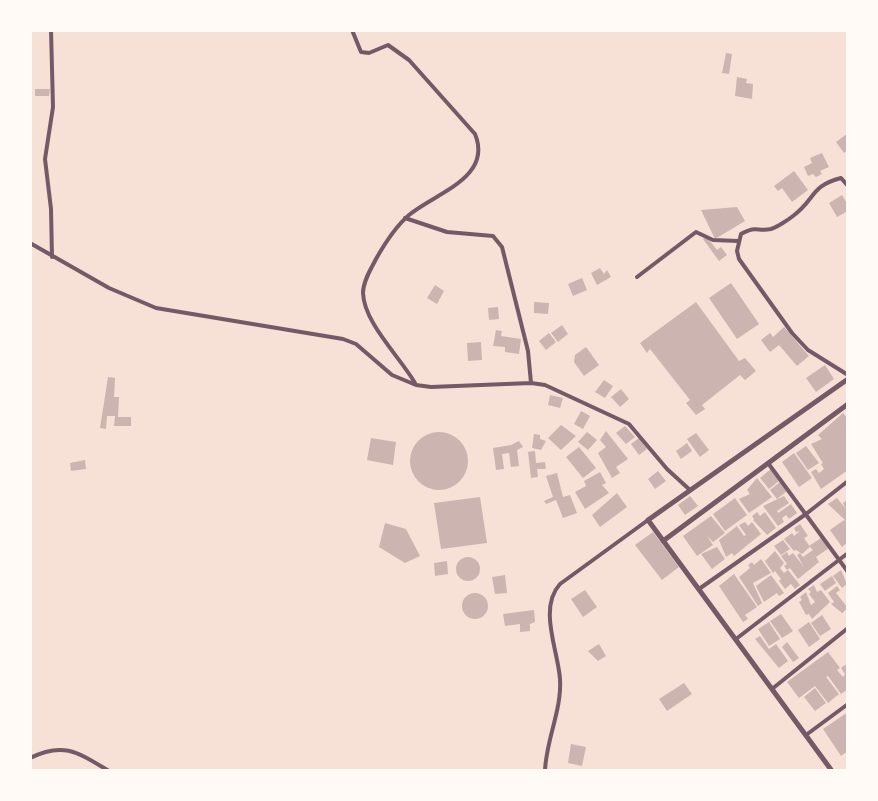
<!DOCTYPE html>
<style>
body{margin:0}
#map{position:relative;width:878px;height:801px;overflow:hidden;background:#f7e1d7;font-family:Poppins,sans-serif}
canvas{display:block}
.frame{position:absolute;inset:0;border:32px solid #fffaf5;pointer-events:none}
</style>
<div id="map">
<canvas width="878" height="801"></canvas>
<div class="frame"></div>
</div>
<script>
const c = document.querySelector('canvas').getContext('2d');
c.lineJoin = 'round';
function paint(path, color) {
  c.fillStyle = color;
  c.fill(path, 'evenodd');
}
function strokePath(path, color, width, dash) {
  c.strokeStyle = color;
  c.lineWidth = width;
  c.lineCap = dash ? 'butt' : 'round';
  c.setLineDash(dash || []);
  c.stroke(path);
}
const building = new Path2D(`
 M726 53 732 54 729 74 722 73Z
 M737 77 747 79 746 83 753 84 752 99 735 96Z
 M35 89H50L49 96H35Z
 M848 133V150L844 153 836 142Z
 M822 153 829 167 820 171 822 174 816 177 813 174 808 176 804 167 812 163 810 158Z
 M794 171 808 190 792 202 782 188 778 191 774 186Z
 M842 195 848 205V211L837 217 829 203Z
 M737 207 745 221 715 239 701 210Z
 M707 237 717 250 721 247 727 255 719 261 703 239Z
 M600 268 604 274 607 270 611 277 597 285 591 273Z
 M582 278 587 290 573 296 568 284Z
 M731 283 759 324 737 339 709 298Z
 M435 285 444 291 437 304 427 298Z
 M534 302 549 303 548 314 534 313Z
 M696 302 739 361 745 358 756 371 745 380 740 375 702 405 705 409 696 415 686 403 690 400 650 349 647 353 640 343Z
 M498 307 499 319 489 320 488 308Z
 M562 325 568 334 558 342 551 333Z
 M784 327 809 356 797 366 779 345 770 352 761 340 770 333 773 337Z
 M496 330 502 331 501 336 521 339 519 354 505 352V347L493 346Z
 M549 333 556 342 546 350 539 341Z
 M481 342 482 360 468 361 467 343Z
 M586 347 599 365 584 376 574 362 575 355Z
 M825 365 834 379 816 392 806 378Z
 M108 377 115 378 114 397H119L118 417H131V426H114L115 416H107L106 429 100 428Z
 M604 380 613 386 605 398 595 392Z
 M621 389 629 399 620 407 611 397Z
 M550 395 563 398 560 408 548 405Z
 M581 411 590 416 583 429 574 424Z
 M843 413 848 419V470L821 489 811 472 816 469 819 473 824 469 821 464 823 463 811 444 822 439 818 435Z
 M561 425 576 436 561 450 548 438Z
 M625 426 635 437 626 444 616 433Z
 M606 431 628 459 616 467 620 473 612 478 598 453 606 447 600 440Z
 M587 432 597 440 588 450 578 442Z
 M410 461a29 29 0 1 1 58 0a29 29 0 1 1-58 0Z
 M696 433 709 450 700 457 687 439Z
 M534 434 540 435V439L546 441 541 450 532 448Z
 M371 438 396 442 393 465 367 460Z
 M639 438 647 449 639 455 631 444Z
 M519 441 523 447 517 450 519 466 511 467 509 453 502 454 504 469 496 470 493 448 511 445Z
 M687 443 692 451 681 459 676 451Z
 M806 446 819 463 808 470 796 453Z
 M579 447 596 468 583 478 566 457Z
 M535 451 536 463 545 462 546 469H537L538 477 531 478 528 452Z
 M794 453 812 478 799 487 782 462Z
 M85 460 86 469 71 471 70 463Z
 M771 469 780 480 769 489 760 478Z
 M658 471 666 481 655 489 648 479Z
 M600 472 606 483 602 485 609 493 585 509 575 492 586 486 584 481Z
 M557 473 563 497 570 495 577 513 563 518 556 500 546 504 544 501 553 497 546 476Z
 M757 478 772 497 749 513 739 499 750 494 747 490Z
 M780 482 787 491 777 499 770 490Z
 M617 493 627 507 600 527 592 515Z
 M690 496 698 506 685 515 678 505Z
 M784 496 789 503 777 511 778 513 791 504 797 513 789 519 786 515 782 518 784 522 778 526 763 506Z
 M480 497 487 543 441 549 434 503Z
 M735 498 747 515 725 531 713 514Z
 M837 498 845 508 843 503 848 499V519L846 521 828 504Z
 M757 512 760 516 765 512 776 528 767 535 753 520 754 519 752 516Z
 M711 516 725 533 713 542 707 536 713 545 697 556 683 536Z
 M844 520 848 522V542L842 547 830 530Z
 M745 522 748 526 752 522 761 534 734 556 732 553 726 557 719 540 737 526 744 536 746 535 739 525Z
 M385 523 406 529 420 556 405 563 379 547Z
 M800 524 808 536 804 538 810 547 802 554 796 550 794 551 784 539 792 533 794 536 800 531 796 532 794 528Z
 M653 532 679 567 662 580 635 545Z
 M821 538 829 548 816 557 819 562 798 579 790 568 787 570 784 566 787 564 781 556 787 552 789 556 793 553 804 567 797 555 800 553 803 557 813 550 809 546Z
 M783 540 790 549 781 555 774 546Z
 M717 547 725 559 712 569 701 554Z
 M775 551 784 563 780 568 784 573 788 570 800 585 795 589 791 584 785 589 779 581 781 579 775 571 773 573 765 561Z
 M456 569a12 12 0 1 1 24 0a12 12 0 1 1-24 0Z
 M761 559 771 573 753 583 762 603 758 606 739 577 750 568 748 565 752 562 754 565Z
 M447 561 448 574 435 576 434 563Z
 M841 570 847 584 842 588 833 576Z
 M734 574 757 607 745 615 748 619 743 622 719 586Z
 M505 575 507 593 495 594 492 577Z
 M771 575 784 593 779 596 777 593 764 602 756 586Z
 M832 576 836 583 825 591 820 584Z
 M814 585 817 592 821 590 830 602 812 619 809 614 806 615 799 602 802 600 800 597 806 592 811 605 815 602 809 594 811 592 808 589Z
 M837 586 840 590 836 593 848 608 842 613 831 604 834 602 828 593Z
 M585 590 597 607 583 617 571 599Z
 M462 606a13 13 0 1 1 26 0a13 13 0 1 1-26 0Z
 M534 610 535 622 530 624V631L520 632V624L505 626 503 614Z
 M781 614 793 631 782 638 770 621Z
 M822 615 831 629 820 636 811 623Z
 M769 622 780 639 769 646 758 629Z
 M809 622 820 639 809 647 798 630Z
 M760 636 769 649 776 644 788 661 779 668 755 639Z
 M787 642 799 658 793 662 782 647Z
 M599 644 606 656 598 661 588 651Z
 M828 652 840 668 837 670 843 677 845 674 841 668 848 663V689L841 694 828 676 826 677 839 694 828 703 815 686 799 698 787 682Z
 M684 683 692 694 667 711 659 699Z
 M815 688 826 703 815 711 804 697Z
 M848 712V751L841 756 823 729Z
 M571 744 586 747 582 766 568 763Z`);
const minor = new Path2D(`
 M51 30 53 107 45 159 51 209 52 257
 M352 30 361 52 369 53 388 45 409 60 475 134C493 178 435 193 409 215 395 227 385 243 376 259 371 269 363 281 363 293 364 323 400 357 415 383
 M848 186 841 178C810 186 816 199 793 216 788 220 777 227 771 229 757 232 757 225 741 234L737 251 739 259 792 333 808 350 848 375
 M405 218 447 232 493 236 502 247 528 351 531 383
 M30 243 109 288 156 308 343 339 356 344 392 375 416 385 431 387 531 383 545 385 629 424 667 469 690 490
 M637 277 696 232 713 240 738 241
 M768 463 848 572
 M699 589 806 514 848 481
 M736 639 848 553
 M772 689 848 628
 M806 735 848 704
 M30 758C64 741 79 753 109 771
 M545 771C546 740 562 710 560 679 558 650 538 608 560 584L648 520`);
const tertiary = new Path2D(`
 M663 541 848 404
 M832 771 648 520 848 379`);
paint(building, '#ccb4b1');
strokePath(minor, '#755966', 4);
strokePath(tertiary, '#755966', 5);
</script>
